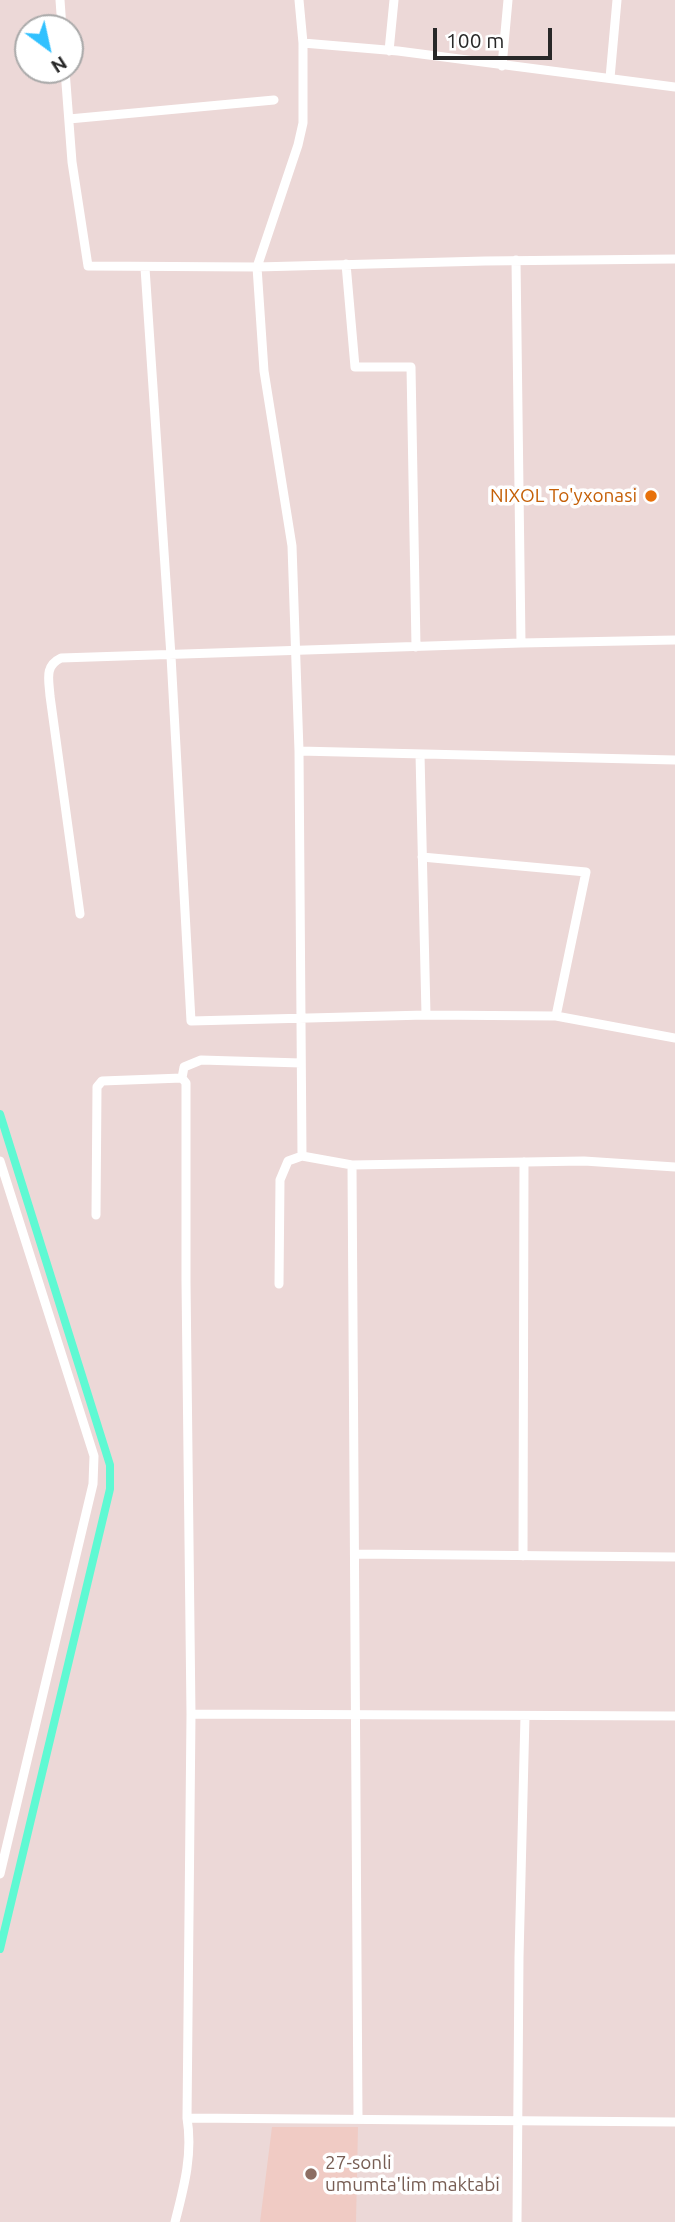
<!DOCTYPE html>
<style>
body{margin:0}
#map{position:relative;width:675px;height:2222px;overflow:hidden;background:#ecd8d7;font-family:Ubuntu,sans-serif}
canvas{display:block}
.north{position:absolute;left:14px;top:14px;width:70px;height:70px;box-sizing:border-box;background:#fff;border:2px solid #a9a9a9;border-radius:50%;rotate:147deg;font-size:19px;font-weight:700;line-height:28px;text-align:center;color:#282828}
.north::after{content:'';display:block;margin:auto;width:24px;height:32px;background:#31c1ff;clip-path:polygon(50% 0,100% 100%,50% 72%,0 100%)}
.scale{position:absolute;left:433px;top:28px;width:119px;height:32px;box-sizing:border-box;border:4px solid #282828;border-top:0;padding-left:9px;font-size:21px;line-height:24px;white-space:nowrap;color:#282828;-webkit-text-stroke:5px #fff;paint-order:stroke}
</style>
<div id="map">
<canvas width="675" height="2222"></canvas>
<div class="north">N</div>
<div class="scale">100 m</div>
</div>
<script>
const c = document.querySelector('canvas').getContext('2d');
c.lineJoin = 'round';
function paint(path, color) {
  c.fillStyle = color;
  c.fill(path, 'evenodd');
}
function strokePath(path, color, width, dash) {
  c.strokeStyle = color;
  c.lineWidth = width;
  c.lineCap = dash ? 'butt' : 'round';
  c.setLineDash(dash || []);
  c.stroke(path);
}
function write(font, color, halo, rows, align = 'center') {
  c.font = font + ' Ubuntu,sans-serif';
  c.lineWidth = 7;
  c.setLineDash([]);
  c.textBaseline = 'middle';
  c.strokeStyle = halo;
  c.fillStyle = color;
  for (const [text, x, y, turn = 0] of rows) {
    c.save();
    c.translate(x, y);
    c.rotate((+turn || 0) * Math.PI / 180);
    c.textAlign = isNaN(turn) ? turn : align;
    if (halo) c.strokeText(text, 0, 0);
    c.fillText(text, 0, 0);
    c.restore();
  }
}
const education = new Path2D(`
 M272 2127H358L356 2222H260Z`);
const canal = new Path2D(`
 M0 1114 110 1465V1489L0 1949`);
const minor = new Path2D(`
 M60 0 62 28
 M299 0 303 43 398 51 675 87
 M303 43V123L298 145 257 267 264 371 292 546 299 751 302 1156 352 1165 584 1161 675 1167
 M389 51 394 0
 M502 66 508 0
 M65 70 72 162 88 266 257 267 485 261 675 259
 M610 78 617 0
 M69 119 274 100
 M516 260 521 643
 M346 264 355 367H411L416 647
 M145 268 171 656 191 1021 426 1015 556 1016 675 1038
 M299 751 675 760
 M420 754 426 1015
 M422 857 586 872 556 1016
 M80 914 50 696C49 680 44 666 61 658L521 643 675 640
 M182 1078 184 1067 201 1060 301 1063
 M0 1161 94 1456 93 1484 0 1874
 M352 1165 358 2119
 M96 1215 97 1087 102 1081 182 1078 186 1083V1281L191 1714 187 2118C193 2154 184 2187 175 2222
 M279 1284 280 1180 288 1161 302 1156
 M355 1554 675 1557
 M523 1556 524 1162
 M191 1714 675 1716
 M187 2118 675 2122
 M517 2222 519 1957 525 1716`);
const markers = [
 [651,496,7,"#e8710a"],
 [311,2174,7,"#8d6e63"]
];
const foodNames = [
 ["NIXOL To'yxonasi",637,496]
];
const educationNames = [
 ["27-sonli",325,2163],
 ["umumta'lim maktabi",325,2185]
];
paint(education, '#f0cbc4');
strokePath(canal, '#5ff9d3', 8);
strokePath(minor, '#fff', 9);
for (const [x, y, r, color] of markers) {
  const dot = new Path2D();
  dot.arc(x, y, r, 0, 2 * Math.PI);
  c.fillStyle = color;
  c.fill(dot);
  strokePath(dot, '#fff', 2.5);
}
write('19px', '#c56008', '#fff', foodNames, 'right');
write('19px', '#785e54', '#fff', educationNames, 'left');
</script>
